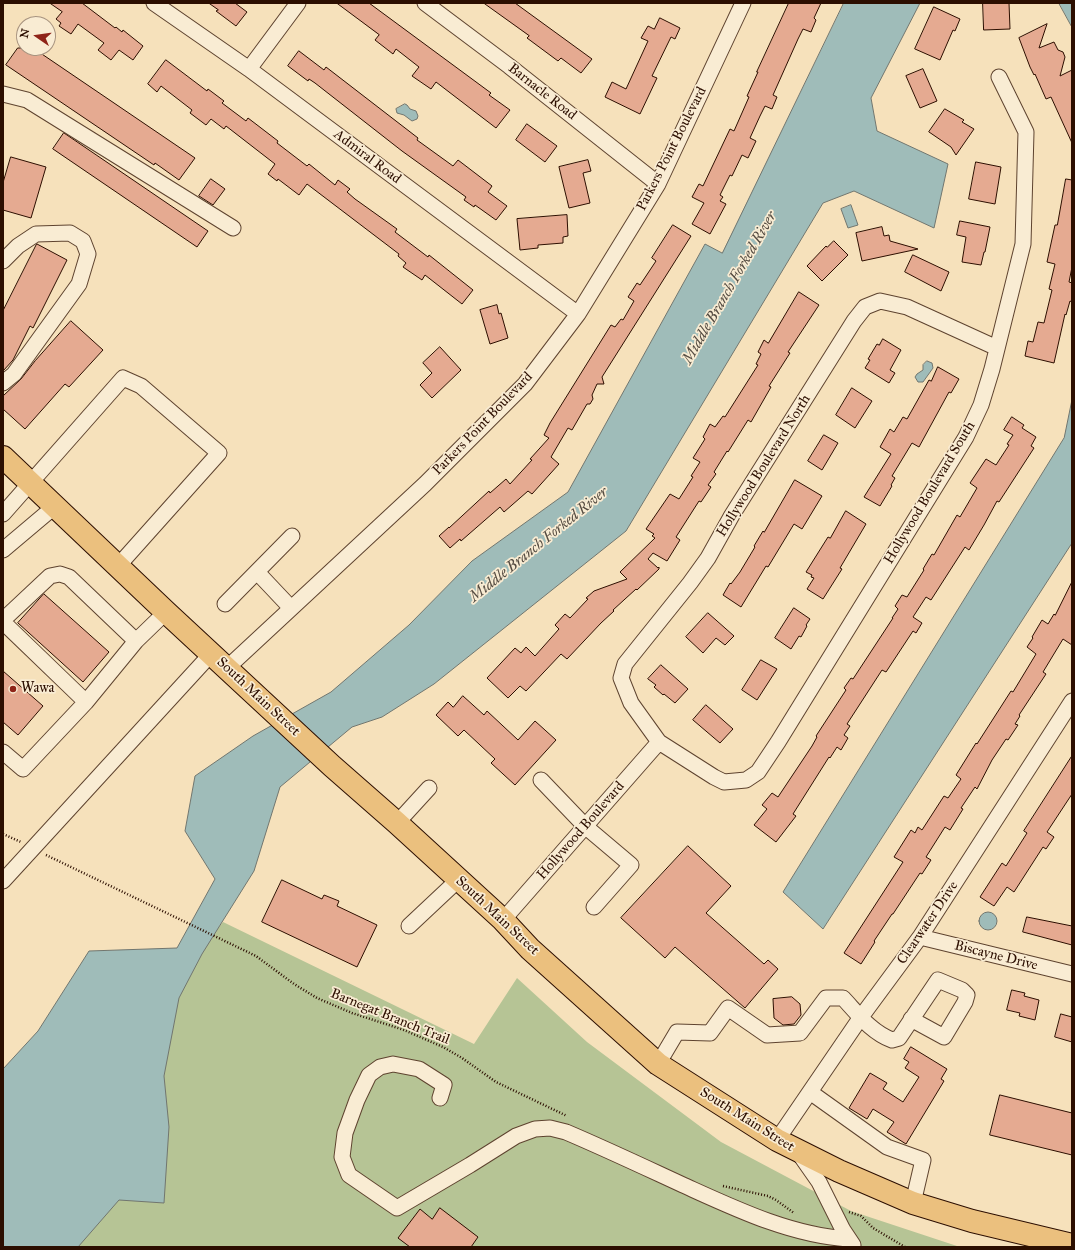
<!DOCTYPE html>
<style>
body{margin:0}
#map{position:relative;width:1075px;height:1250px;overflow:hidden;background:#f6e1bb;font-family:"IM FELL Great Primer",serif}
canvas{display:block}
.frame{position:absolute;inset:0;border:4px solid #2c0e00;pointer-events:none}
.north{position:absolute;left:16px;top:16px;width:40px;height:40px;box-sizing:border-box;background:#f9ecd3;border:1px solid #a7937f;border-radius:50%;rotate:283deg;font-size:11px;font-weight:700;line-height:16px;text-align:center;color:#2c0e00}
.north::after{content:'';display:block;margin:auto;width:14px;height:18px;background:#8f2418;clip-path:polygon(50% 0,100% 100%,50% 72%,0 100%)}
</style>
<div id="map">
<canvas width="1075" height="1250"></canvas>
<div class="frame"></div>
<div class="north">N</div>
</div>
<script>
const c = document.querySelector('canvas').getContext('2d');
c.lineJoin = 'round';
function paint(path, color) {
  c.fillStyle = color;
  c.fill(path, 'evenodd');
}
function strokePath(path, color, width, dash) {
  c.strokeStyle = color;
  c.lineWidth = width;
  c.lineCap = dash ? 'butt' : 'round';
  c.setLineDash(dash || []);
  c.stroke(path);
}
function write(font, color, halo, rows, align = 'center') {
  c.font = font + ' "IM FELL Great Primer",serif';
  c.lineWidth = 3.5;
  c.setLineDash([]);
  c.textBaseline = 'middle';
  c.strokeStyle = halo;
  c.fillStyle = color;
  for (const [text, x, y, turn = 0] of rows) {
    c.save();
    c.translate(x, y);
    c.rotate((+turn || 0) * Math.PI / 180);
    c.textAlign = isNaN(turn) ? turn : align;
    if (halo) c.strokeText(text, 0, 0);
    c.fillText(text, 0, 0);
    c.restore();
  }
}
const green = new Path2D(`
 M223 922 474 1044 517 978 587 1042 721 1142 851 1211 960 1247H3V1200L187 965Z`);
const water = new Path2D(`
 M844 3H920L871 98 877 131 948 164 934 228 854 191 823 203 626 531 434 684 382 717 352 727 280 787 254 871 202 954 179 998 164 1076 169 1127 164 1203 119 1200 78 1247H3V1069L38 1031 89 951 177 948 215 879 185 831 195 776 253 736 331 692 409 625 472 561 568 492 705 244 722 253Z
 M1059 3H1072V27Z
 M405 104 407 105 410 109 416 111 418 116 417 119 412 121 404 115 397 113 396 109Z
 M851 205 858 225 848 228 841 209Z
 M927 361 932 363 933 368 923 382H918L915 377 917 374 923 370V365Z
 M1072 400V543L823 929 783 892 1064 438Z
 M979 921a9 9 0 1 1 18 0a9 9 0 1 1-18 0Z`);
const building = new Path2D(`
 M50 3H82L115 28 116 27 122 32 123 30 143 46 133 60 119 50 111 60 98 50 104 43 78 24 71 34 59 26 61 23 56 19 62 12Z
 M209 3H235L247 12 236 26 216 11 218 10Z
 M337 3H369L491 93 489 95 510 110 496 128 436 82 431 89 412 76 419 67 396 49 393 54 375 40 379 35Z
 M484 3H515L592 59 581 73 561 58 558 61 527 38 529 36Z
 M789 3H821L814 18 816 20 811 32 803 29 798 39 773 95 777 97 772 109 765 106 760 116 750 138 756 141 748 158 742 155 732 176 730 175 720 195 723 197 720 201 726 204 710 234 692 224 704 203 692 197 699 184 703 186 730 129 734 131 749 97 747 96 758 72H757Z
 M983 3H1009L1010 29 984 30Z
 M934 7 960 19 955 31 953 30 940 60 915 49Z
 M660 18 680 28 675 39 671 37 652 76 657 78 640 114 605 97 612 82 626 89 648 41 641 38 648 26 654 29Z
 M1047 24 1039 48 1054 42 1058 50 1063 52 1065 57 1060 76 1072 70V143L1051 97 1046 99 1035 74 1034 75 1030 67 1019 38Z
 M18 48H33L195 158 179 180 155 163 154 165 6 65Z
 M299 51 324 70 326 67 418 138 417 140 453 166 458 160 492 186 488 192 507 206 496 220 475 205 474 207 464 200 466 197 402 151 315 83 309 79 308 81 288 66Z
 M166 60 207 91 208 89 224 101 222 103 246 121 248 118 278 141 277 143 307 166 309 164 335 185 338 180 350 189 347 192 355 199 397 229 395 232 428 257 429 255 473 290 462 304 425 275 422 280 403 267 406 263 398 256 399 254 307 184 299 195 278 179 277 181 268 174 275 164 226 126 224 129 211 119 206 125 190 113 192 110 161 86 157 92 148 84Z
 M923 69 937 101 920 108 906 76Z
 M945 109 964 120 962 122 974 129 956 155 951 147 929 132Z
 M527 124 557 146 545 162 516 140Z
 M64 133 208 231 197 247 53 149Z
 M11 157 46 167 31 218 3 210V183Z
 M588 160 591 171 583 173 590 203 569 208 559 167Z
 M976 162 1001 167 995 204 969 199Z
 M211 179 225 189 213 205 199 196Z
 M1066 179 1072 180V267L1069 282 1072 283V302L1070 301 1066 315 1065 314 1054 363 1025 356 1028 341 1033 342 1038 322 1044 323 1052 290 1049 289 1055 264 1047 262 1055 225H1057Z
 M567 215 568 236 563 237V243L538 245V248L520 250 517 219Z
 M960 221 990 227 985 252H984L981 265 962 262 966 237 957 235Z
 M673 225 691 236 602 377 604 384H597L592 395 593 399 590 404H587L572 430 568 428 551 457 559 464 532 494 528 491 504 512 500 507 461 541 460 539 450 548 439 536 449 527V528L489 491 490 493 506 479 510 484 532 460 530 459 549 438 544 435 550 423 611 325 615 327 621 319 623 320 634 301 628 297 637 283 640 285 656 261 652 258Z
 M882 227 884 236 889 235 890 241 918 249 862 261 856 233Z
 M834 241 848 255 822 281 807 266 826 246 827 247Z
 M37 244 67 260 33 328 30 326 13 360 3 371V311Z
 M913 255 949 272 941 291 905 272Z
 M799 292 819 305 788 352 790 353 769 386 771 387 751 422 748 420 728 452 727 451 714 472 716 474 708 485 711 487 701 502 699 501 676 537 680 540 667 561 653 553 648 559 658 568 659 567V569L637 590 636 589 613 610 614 611 601 623 567 659 561 654 526 691 520 686 508 698 487 678 515 648 521 653 526 647 535 656 559 629 555 625 565 614 570 618 588 599 586 598 594 591 627 579 620 572 655 538 652 536 654 534 646 529 670 494 679 499 693 477 691 476 700 462 693 458 705 439 703 437 710 424 715 427 723 416 725 417 758 365 756 364 761 354 758 352 764 340 768 343Z
 M497 305 499 314 501 313 508 338 490 344 480 310Z
 M71 321 103 350 69 387 65 384 25 429 3 409V396L21 379 35 361Z
 M883 339 901 350 890 370 895 373 889 383 865 368 870 360 868 359 877 344 879 345Z
 M440 347 461 370 432 398 420 385 432 373 423 363Z
 M938 367 959 379 951 393 949 392 919 447 912 443 892 476 895 478 891 485 892 486 880 506 864 497 891 454 880 447 890 429 894 432 903 417 907 419 929 380 931 381Z
 M852 388 872 401 855 428 836 415Z
 M1012 417 1024 425 1022 428 1036 437 1031 446 1034 448 999 502 997 501 984 525 969 550 965 547 931 600 926 597 913 617 922 623 916 633 913 631 886 672 882 670 847 724 850 726 844 735 848 738 841 750 837 747 830 758 829 757 793 814 796 816 776 842 754 825 767 809 762 805 772 793 778 797 812 746 817 737 816 736 846 690 844 688 851 678 853 679 893 618H892L898 609 895 606 902 595 907 597 924 570 923 569 932 554 934 555 957 515 960 517 977 488 970 483 986 459 996 465 1009 445 1007 444 1013 435 1004 430Z
 M824 435 838 443 822 470 808 461Z
 M795 480 822 496 802 529 794 524 768 567 766 566 741 607 723 595 730 583 731 584 740 572 755 547 754 546 763 531 764 532Z
 M846 511 866 524 840 568 842 569 823 599 807 589 814 578 811 577 812 575 806 572 828 537 830 538Z
 M1072 582V645L1063 639 1043 672 1046 674 1019 715 1020 716 1015 724 1018 725 1008 740 1006 739 992 760 977 789 975 787 961 808 963 809 950 830 945 827 926 857 931 860 922 874 920 873 893 914H892L874 941 875 942 861 964 844 953 903 862 894 857 911 830 915 833 918 827 922 830 944 796 948 798 961 779 956 775 976 743 977 744 1011 691 1013 692 1036 654 1027 647 1033 638 1032 637 1042 620 1048 624 1054 614 1055 615Z
 M44 594 109 652 83 682 18 623Z
 M794 608 810 619 806 625 807 626 801 637 799 636 791 649 775 638Z
 M708 613 734 636 725 645 716 638 703 653 686 637Z
 M761 660 777 669 757 700 742 690Z
 M661 665 688 689 675 703 664 694 663 695 654 687 656 685 648 679Z
 M3 671 43 706 18 735 3 722Z
 M463 696 484 715 487 711 518 740 535 721 556 740 515 785 491 763 495 759 464 730 458 736 436 715 448 702 453 707Z
 M706 705 733 729 720 743 693 720Z
 M1072 756V794L1047 832 1054 837 1046 849 1043 847 1014 892 1007 887 994 906 980 897 1002 863 1006 866 1027 833 1024 831Z
 M688 846 731 886 706 913 764 964 768 960 778 969 745 1008 675 947 665 958 621 918Z
 M282 880 322 899 324 895 339 901 337 906 377 925 357 967 262 922Z
 M1027 917 1072 926V945L1023 932Z
 M1012 990 1025 993 1024 996 1039 1000 1035 1020 1019 1016 1020 1013 1007 1010Z
 M792 997 800 1004 801 1015 794 1024 783 1025 774 1018 773 999Z
 M1061 1014 1072 1017V1042L1055 1037Z
 M911 1047 947 1069 941 1079 944 1081 906 1144 887 1132 894 1122 873 1109 867 1119 849 1108 870 1073 887 1083 883 1089 903 1102 919 1077 905 1068 909 1062 904 1059Z
 M1000 1095 1072 1113V1155L990 1135Z
 M440 1208 478 1237 471 1247H410L398 1238 420 1209 432 1219Z`);
const path = new Path2D(`
 M3 834 21 842
 M46 855 256 956 294 984 317 998 352 1013 404 1030 443 1047 462 1058 496 1082 567 1116
 M723 1186 768 1196 776 1200 794 1213
 M849 1212 861 1216 873 1228 905 1247`);
const minor = new Path2D(`
 M154 3 249 69 578 314
 M425 3 509 66 658 184
 M249 69 298 3
 M3 94 27 100 233 228
 M3 261 18 246 36 234 70 233 83 241 88 254 79 284 14 374 3 383
 M997 348 907 307 880 301 865 307 854 321 732 515 708 558 690 583 625 664 621 678 631 703 659 742 714 777 724 782 746 780 758 772 778 742 966 437 981 405 992 369 1023 244 1026 132 999 77
 M3 514 123 378 141 386 219 453 118 566
 M3 550 54 507
 M257 572 291 608
 M225 604 292 536
 M3 620 50 576 60 574 69 577 136 641 86 702 23 769 3 752
 M3 622 86 702
 M136 641 166 612
 M227 668 425 484 525 384 578 314 658 184 743 3
 M541 780 586 827 631 865 594 907
 M397 823 429 788
 M3 881 211 654
 M503 920 659 742
 M409 926 458 880
 M920 937 1072 974
 M658 1064 677 1032 710 1033 728 1008 767 1035 800 1033 826 998H843C858 1014 871 1032 892 1040L899 1038 938 980 962 990 967 995 965 1002 944 1037 911 1019
 M810 1092 887 1147 923 1160 913 1203
 M440 1098 444 1085 419 1069 393 1064 380 1067 369 1075 357 1100 345 1133 342 1157 349 1175 397 1208 470 1165 516 1136 535 1129 550 1128 566 1132C606 1149 644 1167 683 1185 736 1209 790 1235 848 1239
 M777 1140 861 1017 920 937 1072 701
 M798 1152 819 1182 843 1230 853 1245`);
const highway = new Path2D(`
 M3 457 166 612 332 766 397 823 503 920 530 949 658 1064 777 1140 839 1171 913 1203 972 1221 1072 1245`);
const markers = [
 [13,689,4,"#8f2418"]
];
const streetNames = [
 ["Barnacle Road",542,92,38],
 ["Parkers Point Boulevard",672,149,-63],
 ["Admiral Road",367,157,37],
 ["Parkers Point Boulevard",483,424,-46],
 ["Hollywood Boulevard North",764,466,-58],
 ["Hollywood Boulevard South",930,493,-59],
 ["South Main Street",258,697,43],
 ["Hollywood Boulevard",581,831,-49],
 ["South Main Street",497,916,43],
 ["Clearwater Drive",928,923,-56],
 ["Biscayne Drive",996,956,14],
 ["Barnegat Branch Trail",390,1017,22],
 ["South Main Street",747,1120,32]
];
const poiNames = [
 ["Wawa",21,689]
];
const waterNames = [
 ["Middle Branch Forked River",730,288,-60],
 ["Middle Branch Forked River",539,545,-39]
];
paint(green, '#b6c495');
paint(water, '#9fbcb9');
strokePath(water, '#71766f', 1);
paint(building, '#e5aa91');
strokePath(building, '#2c0e00', 1);
strokePath(minor, '#5e432f', 17);
strokePath(highway, '#2c0e00', 24);
strokePath(path, '#2c0e00', 2.5, [1, 2]);
strokePath(minor, '#f9ecd3', 15);
strokePath(highway, '#ebc07e', 22);
for (const [x, y, r, color] of markers) {
  const dot = new Path2D();
  dot.arc(x, y, r, 0, 2 * Math.PI);
  c.fillStyle = color;
  c.fill(dot);
  strokePath(dot, '#f9ecd3', 1.5);
}
write('14px', '#2c0e00', '#f9ecd3', streetNames);
write('14px', '#2c0e00', '#f9ecd3', poiNames, 'left');
write('italic 15px', '#544b41', '#f9ecd3', waterNames);
</script>
